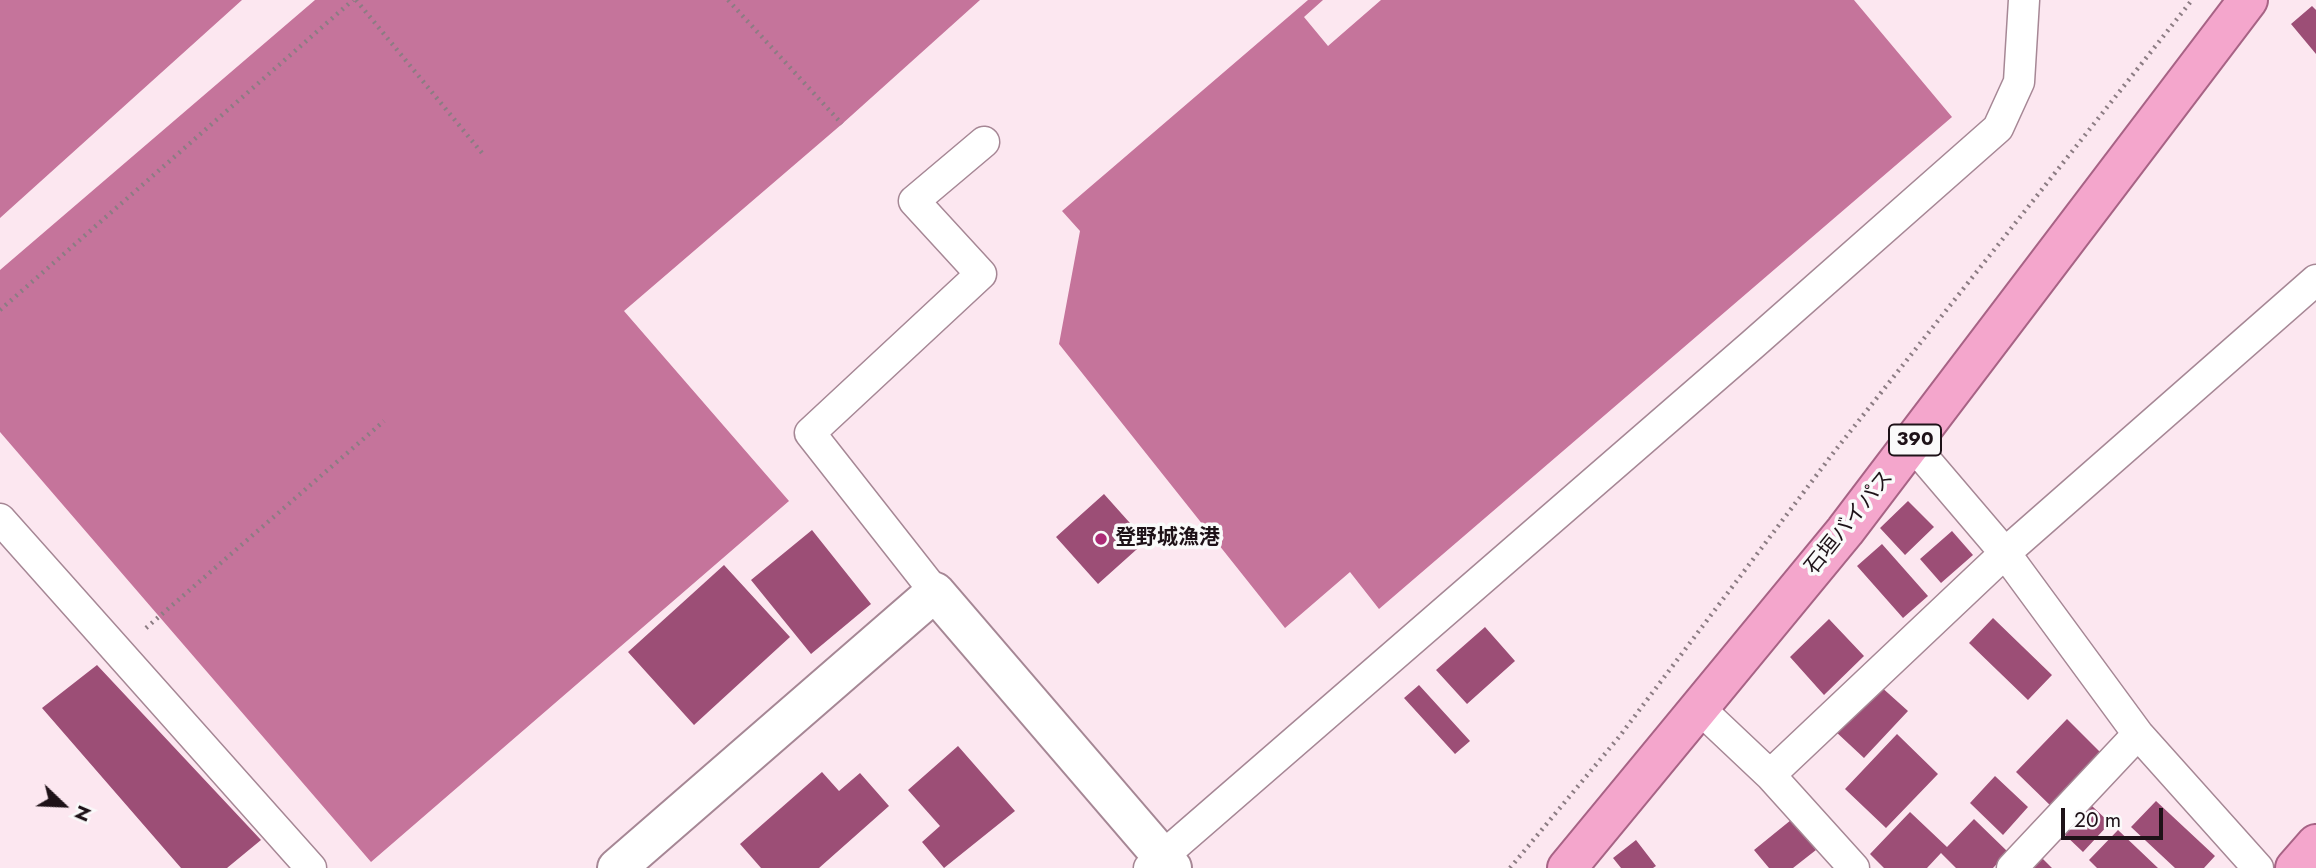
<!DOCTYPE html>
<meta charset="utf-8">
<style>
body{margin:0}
#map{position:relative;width:2316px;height:868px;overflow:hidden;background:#fce7f0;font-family:Jost,sans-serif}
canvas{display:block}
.north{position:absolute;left:28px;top:770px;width:70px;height:70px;-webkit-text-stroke:5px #fafafa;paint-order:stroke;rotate:113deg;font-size:19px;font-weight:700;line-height:28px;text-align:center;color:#1e1218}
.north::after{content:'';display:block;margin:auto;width:24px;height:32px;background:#1e1218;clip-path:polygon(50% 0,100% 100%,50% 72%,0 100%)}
.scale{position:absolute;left:2061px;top:808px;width:102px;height:32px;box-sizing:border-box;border:4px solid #1e1218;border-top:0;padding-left:9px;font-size:21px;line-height:24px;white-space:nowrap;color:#1e1218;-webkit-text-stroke:5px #fafafa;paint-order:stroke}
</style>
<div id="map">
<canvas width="2316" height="868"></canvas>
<div class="north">N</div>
<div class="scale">20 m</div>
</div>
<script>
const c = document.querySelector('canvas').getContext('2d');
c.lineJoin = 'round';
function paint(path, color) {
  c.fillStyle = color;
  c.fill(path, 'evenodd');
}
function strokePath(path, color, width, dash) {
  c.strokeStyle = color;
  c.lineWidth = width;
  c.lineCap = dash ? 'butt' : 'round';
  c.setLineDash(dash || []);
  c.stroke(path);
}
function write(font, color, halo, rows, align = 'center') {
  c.font = font + ' Jost,"Noto Sans JP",sans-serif';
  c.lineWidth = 7;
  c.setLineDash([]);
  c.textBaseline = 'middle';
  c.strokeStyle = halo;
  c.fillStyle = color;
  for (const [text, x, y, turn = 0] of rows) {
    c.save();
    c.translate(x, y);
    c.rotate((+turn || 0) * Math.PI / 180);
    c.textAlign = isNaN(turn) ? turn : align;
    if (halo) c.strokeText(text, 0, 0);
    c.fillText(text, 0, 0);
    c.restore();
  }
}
const water = new Path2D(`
 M0 0H980L842 124 624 311 789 501 371 862 0 432Z
 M1308 0H1854L1952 117 1379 609 1350 572 1285 628 1059 344 1080 231 1062 211Z`);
const pier = new Path2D(`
 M242 0H315L0 270V218Z
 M1323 0H1381L1328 46 1304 17Z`);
const building = new Path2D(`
 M2312 6 2316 10V54L2291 24Z
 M1104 494 1146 541 1098 584 1056 537Z
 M1908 501 1934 527 1905 555 1880 528Z
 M812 530 871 604 811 654 751 580Z
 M1952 531 1973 555 1941 583 1920 559Z
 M1882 544 1928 596 1903 618 1857 566Z
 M724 565 790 637 694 725 628 652Z
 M1993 618 2052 675 2028 700 1969 643Z
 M1829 619 1864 656 1824 695 1790 657Z
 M1485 627 1515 661 1467 704 1436 670Z
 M97 665 261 840 227 868H181L42 708Z
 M1419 685 1470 741 1455 754 1404 698Z
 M1879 685 1908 711 1864 758 1835 731Z
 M2067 719 2105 757 2054 809 2016 772Z
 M1897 734 1938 774 1886 828 1845 789Z
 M958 746 1015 811 944 868 922 842 940 826 908 790Z
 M822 772 839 791 860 773 889 806 819 868H761L740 844Z
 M1995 776 2028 807 2003 835 1970 803Z
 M2156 801 2215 856 2204 868H2175L2131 827Z
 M2092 806 2110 823 2083 852 2064 834Z
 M1910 812 1947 847 1974 819 2008 852 1993 868H1956L1941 853 1927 868H1884L1870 854Z
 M1791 820 1816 850 1793 868H1769L1754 850Z
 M2118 830 2158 868H2097L2089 860Z
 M1636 840 1656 866 1653 868H1621L1613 858Z
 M2041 857 2052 868H2031Z`);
const path = new Path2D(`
 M356 0 482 153
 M728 0 842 124
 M0 310 353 0
 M146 628 384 421
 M1510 868 1619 737 1834 452 2192 0`);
const minor = new Path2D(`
 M1912 444 2005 553 2138 734 2258 868
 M0 519 311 868
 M935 592 810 433 981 274 914 201 984 142
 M1699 708 1770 775 1854 868
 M1770 775 2005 553 2316 280
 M1149 868 1752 345 1998 128 2019 82 2024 0
 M2012 868 2138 734`);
const tertiary = new Path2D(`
 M617 868 935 592 1172 868`);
const trunk = new Path2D(`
 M1567 868 1845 531 2248 0
 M2295 868 2316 844`);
const markers = [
 [1101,539,7,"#ac2a76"]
];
const shields = [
 [1915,440,52]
];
const shieldNames = [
 ["390",1915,440]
];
const streetNames = [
 ["石垣バイパス",1850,523,-51]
];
const poiNames = [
 ["登野城漁港",1115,539]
];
paint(water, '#c5749b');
paint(pier, '#fce7f0');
paint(building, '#9c4e76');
strokePath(minor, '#a68795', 33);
strokePath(tertiary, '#a68795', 42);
strokePath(trunk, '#a76385', 42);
strokePath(path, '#8c7c83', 4.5, [2, 5]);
strokePath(minor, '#fff', 30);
strokePath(tertiary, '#fff', 38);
strokePath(trunk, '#f4a6cc', 38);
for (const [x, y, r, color] of markers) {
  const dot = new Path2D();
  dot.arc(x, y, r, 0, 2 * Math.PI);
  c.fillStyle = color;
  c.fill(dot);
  strokePath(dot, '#fafafa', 2.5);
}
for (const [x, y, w] of shields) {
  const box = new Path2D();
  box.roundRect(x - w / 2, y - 15.5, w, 31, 5);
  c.fillStyle = '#fafafa';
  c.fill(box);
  strokePath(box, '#1e1218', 2);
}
write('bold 19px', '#1e1218', null, shieldNames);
write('21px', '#1e1218', '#fafafa', streetNames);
write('bold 21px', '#1e1218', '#fafafa', poiNames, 'left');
</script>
